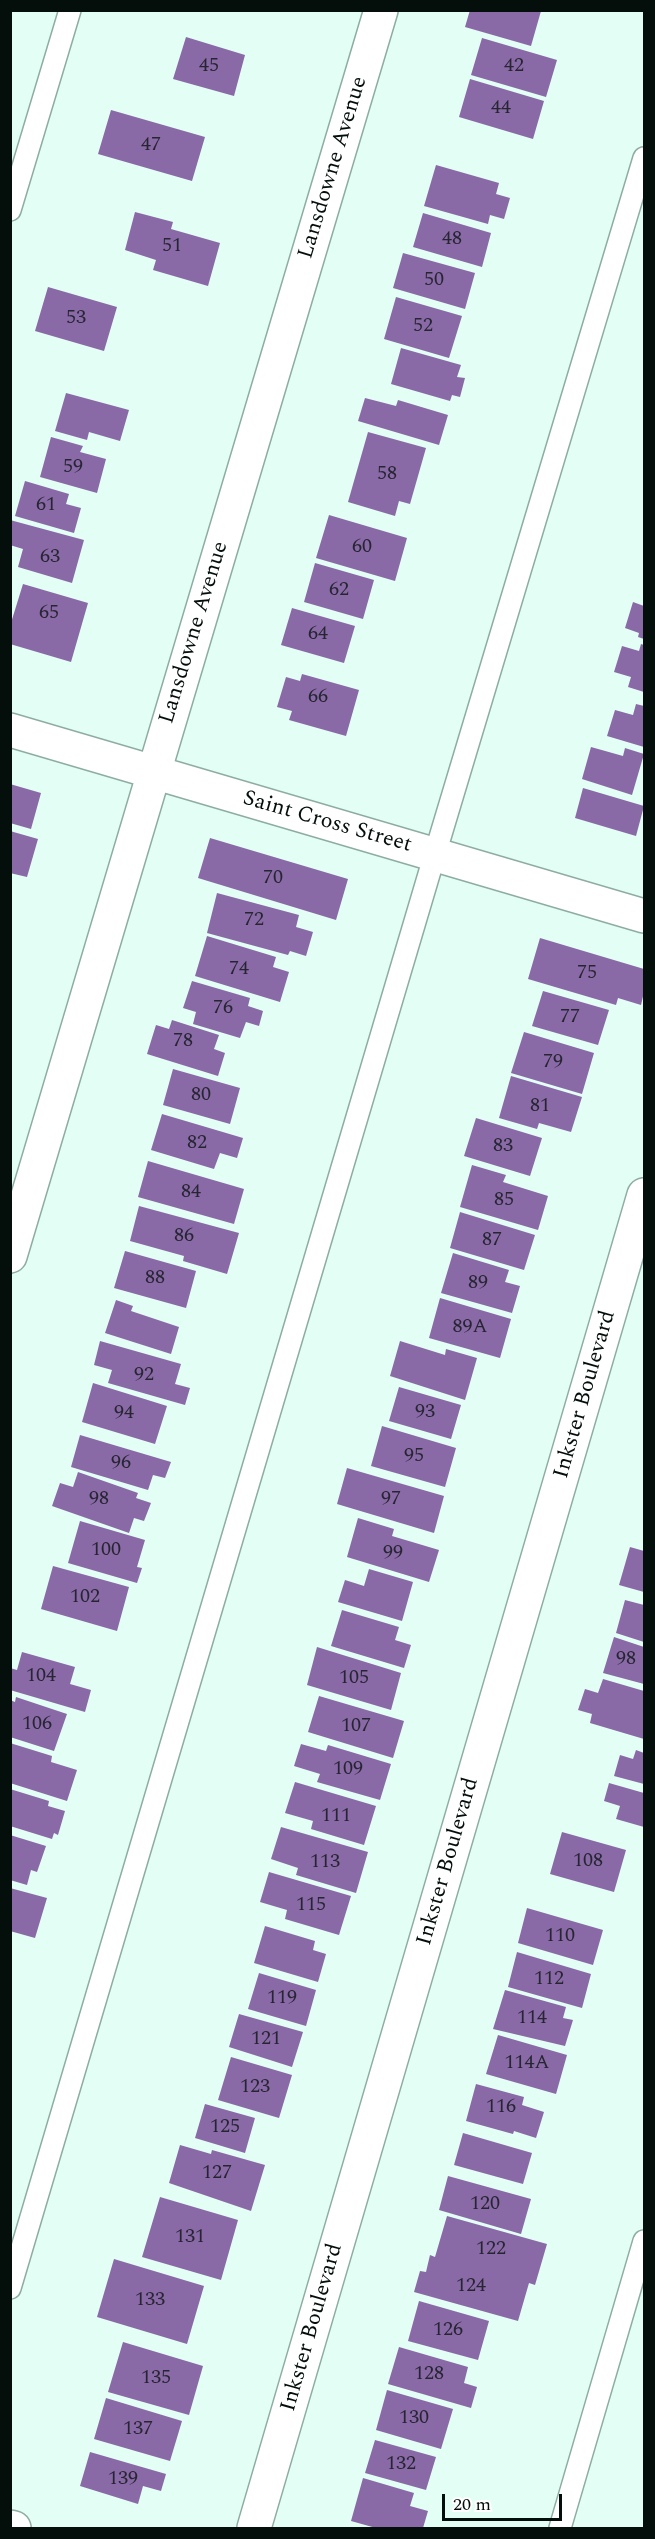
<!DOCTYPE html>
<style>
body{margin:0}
#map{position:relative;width:655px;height:2539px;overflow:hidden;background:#e3fef4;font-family:Spectral,serif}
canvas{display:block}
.frame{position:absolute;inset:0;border:12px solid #040f0b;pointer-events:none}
.scale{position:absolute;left:442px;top:2494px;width:120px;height:27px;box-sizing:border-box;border:3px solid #040f0b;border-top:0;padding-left:8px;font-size:18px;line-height:21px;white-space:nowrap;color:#040f0b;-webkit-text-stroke:4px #fff;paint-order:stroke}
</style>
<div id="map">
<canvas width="655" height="2539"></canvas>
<div class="frame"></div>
<div class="scale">20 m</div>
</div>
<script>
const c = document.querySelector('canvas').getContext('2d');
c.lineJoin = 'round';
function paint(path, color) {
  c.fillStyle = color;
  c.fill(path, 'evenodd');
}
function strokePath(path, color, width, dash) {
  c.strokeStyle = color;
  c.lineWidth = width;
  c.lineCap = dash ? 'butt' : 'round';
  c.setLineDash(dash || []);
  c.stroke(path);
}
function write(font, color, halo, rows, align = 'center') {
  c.font = font + ' Spectral,serif';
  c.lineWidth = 5;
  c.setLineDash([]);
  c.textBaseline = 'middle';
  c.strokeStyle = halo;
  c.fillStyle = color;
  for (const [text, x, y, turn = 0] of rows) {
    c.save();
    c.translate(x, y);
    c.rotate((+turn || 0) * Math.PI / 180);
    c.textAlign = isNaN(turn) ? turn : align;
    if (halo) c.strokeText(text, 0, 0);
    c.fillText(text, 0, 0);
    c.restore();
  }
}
const building = new Path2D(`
 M470 10H538L541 11 531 46 465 27Z
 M186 37 245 55 234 96 173 79Z
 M482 38 557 60 546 97 471 75Z
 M470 79 544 101 533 139 459 117Z
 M111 110 205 137 192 181 98 154Z
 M436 165 499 183 496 194 510 198 504 219 490 215 488 224 424 206Z
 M135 212 173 222 171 229 220 243 208 286 153 270 156 260 125 250Z
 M423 213 491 233 482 267 413 247Z
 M403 253 475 273 465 309 393 288Z
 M48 287 117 307 104 351 35 331Z
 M396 297 462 316 449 358 384 339Z
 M401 348 461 365 457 377 465 378 460 397 452 395 450 401 391 384Z
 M66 393 129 410 120 441 89 432 87 440 55 431Z
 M365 398 396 406 398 400 448 415 439 445 358 421Z
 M368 432 426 448 410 504 399 501 395 516 348 502Z
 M51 437 83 446 80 452 106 459 97 493 40 477Z
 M25 481 69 494 66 504 81 508 74 533 15 516Z
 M329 515 407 538 395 581 316 558Z
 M10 520 84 540 72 583 18 567 23 549 10 545Z
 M315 563 374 580 363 619 304 602Z
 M23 584 88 603 71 662 10 644V626Z
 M633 602 644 606V639L638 637 639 633 625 628Z
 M292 608 355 626 344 663 281 645Z
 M641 644 644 645V692L628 687 631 677 614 672 622 646 639 651Z
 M302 674 359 690 346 736 289 720 292 711 277 707 286 677 300 681Z
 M636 704 644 706V747L607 736 615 710 633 715Z
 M591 747 623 756 625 748 644 754 632 795 582 779Z
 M10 784 41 793 31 829 10 823Z
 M583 788 644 806 636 836 575 818Z
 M10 831 38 839 27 877 10 873Z
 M210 838 348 879 336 920 198 878Z
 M217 893 299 915 296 927 313 932 306 956 290 951 288 955 207 933Z
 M207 936 276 957 273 967 289 972 280 1002 195 976Z
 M540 938 644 969V992L641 1005 618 998 616 1005 528 979Z
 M192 981 250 998 248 1006 263 1011 259 1026 246 1022 240 1038 193 1024 196 1012 183 1008Z
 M543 991 609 1010 598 1045 532 1026Z
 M172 1020 219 1035 214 1049 225 1053 218 1076 147 1054 156 1025 169 1029Z
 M524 1032 594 1053 582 1094 511 1073Z
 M173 1069 240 1088 230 1124 163 1105Z
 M511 1076 582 1097 571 1132 539 1123 537 1129 499 1118Z
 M162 1114 243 1138 237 1158 220 1153 214 1169 151 1150Z
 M476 1118 542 1138 530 1176 464 1156Z
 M148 1161 244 1189 234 1224 138 1197Z
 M472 1165 506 1175 503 1182 548 1196 538 1230 460 1207Z
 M139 1206 239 1233 227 1274 183 1261 184 1256 130 1241Z
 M460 1212 535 1235 524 1270 450 1248Z
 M125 1251 196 1271 186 1308 114 1288Z
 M453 1253 509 1270 505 1282 520 1286 512 1313 441 1293Z
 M440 1298 511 1319 500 1358 429 1338Z
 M116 1300 133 1306 131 1311 179 1327 171 1354 105 1333Z
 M100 1341 181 1364 175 1384 190 1388 185 1405 108 1383 112 1370 94 1365Z
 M400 1341 445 1355 446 1349 477 1358 465 1400 390 1376Z
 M93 1383 167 1406 155 1444 82 1422Z
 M399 1387 461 1405 451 1439 389 1421Z
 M382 1426 456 1448 445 1487 371 1466Z
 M80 1435 171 1462 165 1478 153 1475 148 1490 71 1467Z
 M347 1468 444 1496 434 1533 337 1504Z
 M78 1472 138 1493 136 1498 151 1503 144 1521 134 1518 129 1533 52 1506 60 1483 73 1487Z
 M358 1518 394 1529 392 1536 439 1550 429 1582 347 1557Z
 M80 1521 145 1540 137 1567 142 1568 137 1583 68 1563Z
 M630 1547 644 1551V1592L619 1585Z
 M53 1566 129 1587 117 1631 41 1609Z
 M369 1569 413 1582 402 1621 338 1602 345 1580 364 1586Z
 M625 1600 644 1605V1642L616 1633Z
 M342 1610 399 1627 395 1640 411 1645 404 1668 331 1646Z
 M614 1637 644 1647V1684L603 1673Z
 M317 1647 401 1673 391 1710 307 1685Z
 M22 1652 75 1667 70 1684 91 1690 85 1712 10 1690V1668L17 1670Z
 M603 1679 644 1691V1739L590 1723 592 1714 578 1710 585 1689 598 1693Z
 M319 1696 404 1721 393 1758 308 1732Z
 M16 1697 67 1714 54 1751 10 1737V1700L15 1702Z
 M10 1743 52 1756 51 1762 77 1770 67 1801 10 1783Z
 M301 1744 326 1751 328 1745 391 1764 380 1800 317 1782 320 1774 294 1766Z
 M636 1750 644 1753V1784L614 1776 620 1755 633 1759Z
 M295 1782 376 1806 364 1845 311 1829 313 1821 285 1813Z
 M609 1783 644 1793V1827L616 1819 620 1806 604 1801Z
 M10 1789 49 1801 48 1806 65 1811 58 1835 54 1833 52 1839 10 1826Z
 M281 1827 368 1852 356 1893 296 1875 298 1868 271 1859Z
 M562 1832 626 1850 614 1892 550 1874Z
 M10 1835 46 1846 37 1872 31 1870 27 1885 10 1880Z
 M269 1872 351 1896 339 1935 285 1919 287 1910 260 1902Z
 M10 1888 47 1898 35 1938 10 1931Z
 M527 1908 603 1930 593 1965 518 1943Z
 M265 1926 315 1941 313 1950 326 1954 318 1982 254 1963Z
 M517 1952 591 1974 582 2008 508 1987Z
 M259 1973 316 1990 306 2026 248 2009Z
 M505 1990 566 2007 563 2018 573 2020 565 2046 493 2029Z
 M239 2014 303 2032 292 2067 229 2047Z
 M498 2035 567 2055 556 2094 486 2074Z
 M231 2057 292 2075 279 2118 218 2100Z
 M476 2084 524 2097 522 2105 544 2112 536 2138 514 2131 513 2134 466 2121Z
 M205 2104 255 2118 245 2153 195 2138Z
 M463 2133 532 2153 523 2184 454 2165Z
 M180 2145 211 2154 212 2150 265 2165 251 2211 169 2183Z
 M448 2176 531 2199 521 2234 439 2210Z
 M160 2197 238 2220 221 2280 142 2257Z
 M447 2216 547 2244 535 2285 529 2283 518 2321 414 2292 420 2271 426 2272 430 2255 435 2257Z
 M114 2259 204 2286 187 2344 97 2317Z
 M419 2301 489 2321 478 2360 408 2341Z
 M123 2342 203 2366 189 2415 108 2392Z
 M399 2347 468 2367 464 2383 477 2387 471 2408 388 2384Z
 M387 2390 453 2409 441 2449 376 2430Z
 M106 2398 182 2421 170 2461 94 2439Z
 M375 2440 436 2457 426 2490 365 2473Z
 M90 2452 166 2474 161 2491 143 2486 138 2504 80 2486Z
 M363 2478 414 2493 410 2506 428 2511 423 2528H376L351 2521Z`);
const service = new Path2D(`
 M10 210 70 10
 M10 2288 435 854 644 158
 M560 2528 644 2241`);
const minor = new Path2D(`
 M10 730 644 916
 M10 1256 381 10
 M10 2527 14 2528
 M254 2528 644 1195`);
const numberNames = [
 ["45",209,67],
 ["42",514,67],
 ["44",501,109],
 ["47",151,146],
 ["48",452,240],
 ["51",172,247],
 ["50",434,281],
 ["53",76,319],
 ["52",423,327],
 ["59",73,468],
 ["58",387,475],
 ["61",46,506],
 ["60",362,548],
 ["63",50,558],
 ["62",339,591],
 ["65",49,614],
 ["64",318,635],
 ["66",318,698],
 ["70",273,879],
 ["72",254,921],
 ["74",239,970],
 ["75",587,974],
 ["76",223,1009],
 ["77",570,1018],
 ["78",183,1042],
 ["79",553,1063],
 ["80",201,1096],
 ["81",540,1107],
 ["82",197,1144],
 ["83",503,1147],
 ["84",191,1193],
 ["85",504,1201],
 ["86",184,1237],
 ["87",492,1241],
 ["88",155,1279],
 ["89",478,1284],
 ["89A",470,1328],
 ["92",144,1376],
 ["93",425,1413],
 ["94",124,1414],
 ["95",414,1457],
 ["96",121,1464],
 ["98",99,1500],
 ["97",391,1500],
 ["100",106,1551],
 ["99",393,1554],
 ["102",85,1598],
 ["98",626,1660],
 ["104",41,1677],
 ["105",354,1679],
 ["106",37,1725],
 ["107",356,1727],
 ["109",348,1770],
 ["111",336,1817],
 ["108",588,1862],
 ["113",325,1863],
 ["115",311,1906],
 ["110",560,1937],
 ["112",549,1980],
 ["119",282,1999],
 ["114",532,2019],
 ["121",266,2040],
 ["114A",527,2064],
 ["123",255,2088],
 ["116",501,2108],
 ["125",225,2128],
 ["127",217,2174],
 ["120",485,2205],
 ["131",190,2238],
 ["122",491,2250],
 ["124",471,2287],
 ["133",150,2301],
 ["126",448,2331],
 ["128",429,2375],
 ["135",156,2379],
 ["130",414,2419],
 ["137",138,2430],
 ["132",401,2465],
 ["139",123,2480]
];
const streetNames = [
 ["Lansdowne Avenue",334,168,-73],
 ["Lansdowne Avenue",195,633,-73],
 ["Saint Cross Street",327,823,16],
 ["Inkster Boulevard",586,1395,-74],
 ["Inkster Boulevard",449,1862,-74],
 ["Inkster Boulevard",313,2328,-74]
];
paint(building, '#8a69a7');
strokePath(service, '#8eada2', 24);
strokePath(minor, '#8eada2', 36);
strokePath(service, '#fff', 21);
strokePath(minor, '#fff', 33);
write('20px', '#262632', null, numberNames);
write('22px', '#040f0b', '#fff', streetNames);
</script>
